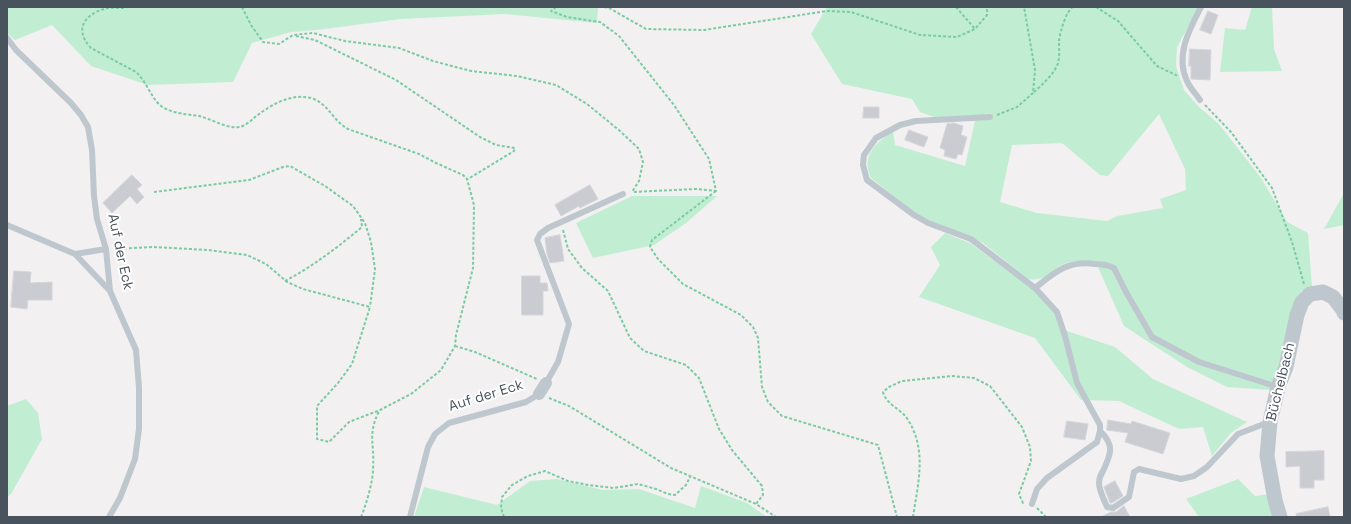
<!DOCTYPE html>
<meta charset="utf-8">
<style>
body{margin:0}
#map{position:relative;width:1351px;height:524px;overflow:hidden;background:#f2f0f0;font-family:"Space Grotesk",sans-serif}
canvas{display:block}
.frame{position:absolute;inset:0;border:8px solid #49535d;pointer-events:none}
</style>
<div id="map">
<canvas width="1351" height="524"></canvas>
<div class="frame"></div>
</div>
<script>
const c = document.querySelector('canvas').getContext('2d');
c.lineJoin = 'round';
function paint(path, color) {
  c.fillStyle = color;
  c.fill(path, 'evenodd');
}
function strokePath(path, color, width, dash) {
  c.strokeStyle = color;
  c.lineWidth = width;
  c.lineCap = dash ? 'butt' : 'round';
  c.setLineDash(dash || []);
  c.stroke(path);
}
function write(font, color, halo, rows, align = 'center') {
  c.font = font + ' "Space Grotesk",sans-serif';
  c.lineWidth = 4;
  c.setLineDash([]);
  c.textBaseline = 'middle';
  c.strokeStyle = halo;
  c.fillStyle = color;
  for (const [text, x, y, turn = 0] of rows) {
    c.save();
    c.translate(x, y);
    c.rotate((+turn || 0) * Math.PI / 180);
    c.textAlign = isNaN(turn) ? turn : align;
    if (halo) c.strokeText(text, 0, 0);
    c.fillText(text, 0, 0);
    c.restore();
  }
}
const green = new Path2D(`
 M7 7H598L597 23 505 14 401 19 317 30 291 32 252 43 233 82 148 85 91 66 52 25 15 40 7 33Z
 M827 7H1199L1177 47 1176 66 1184 90 1199 107 1219 124 1261 178 1287 222 1308 233 1312 287 1301 291 1288 331 1272 390 1227 387 1187 367 1124 326 1098 267V262C1087 261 1078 260 1067 263 1050 268 1048 282 1028 279L983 243 970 236 933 223 915 213 871 178C861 155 875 144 893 131L895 145 965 166 975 121 934 117 920 112 912 99 842 84 811 34ZM1159 114 1185 169 1186 190 1160 199 1163 208 1117 216 1107 221 1037 213 1000 202 1012 145 1062 143 1100 175 1108 176Z
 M1252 7H1272L1274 49 1282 71 1220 72 1225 28 1245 30Z
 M1344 193V225L1324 229Z
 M632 196H717L686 223 654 245 593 258 576 223Z
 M945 233 970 243 1034 290 1052 308 1067 331 1115 347 1153 379 1247 422 1231 433 1212 456 1203 427 1179 429 1119 401 1081 400 1035 338 919 297 940 265 931 247Z
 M26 399 38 413 42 439 11 494 7 497V406Z
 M557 479 603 490 639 489 695 508 701 486 747 503 767 517H414L424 487 497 505 530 481Z
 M1238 479 1255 496 1269 494 1274 517H1199L1186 499Z`);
const building = new Path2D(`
 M1208 11 1218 15 1211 34 1200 30Z
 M1190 49 1211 50 1210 80 1191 79V66H1189Z
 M864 107H879V118H863Z
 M954 123 963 126 961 135 967 137 962 155 958 154 956 159 944 156 945 150 940 148 947 124Z
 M909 130 928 137 924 147 905 140Z
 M132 175 142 185 137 189 144 197 137 204 130 196 112 213 103 203Z
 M590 185 598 199 580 208 579 206 561 216 555 205Z
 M560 235 564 261 550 263 547 254 545 238Z
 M14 271 31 272 30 283 52 282V300H28L27 309 11 307Z
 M522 276H540V283H547L548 291H543V315H522Z
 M1108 420 1131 424 1132 421 1170 433 1163 454 1125 442 1128 433 1107 430Z
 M1067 421 1088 424 1085 440 1064 437Z
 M1324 451V480H1314V488H1300V466L1286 467V452Z
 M1115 481 1123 496 1112 503H1110L1104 487Z
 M1124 506 1130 517H1101L1111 512H1116Z
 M1328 507 1330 517H1297L1296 514Z`);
const path = new Path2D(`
 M242 7 251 25 263 42 279 44 293 35 313 33 345 41 399 48 433 61 471 71 517 76 556 85 587 104 620 131 639 149 643 162 639 181 632 192
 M556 7 551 11 567 17 600 22 619 36 674 105 709 159 716 191 696 189 632 192
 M604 7 609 8 646 29 704 30 827 11 851 12 920 35 957 37 975 29 987 15V7
 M956 7 975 29
 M1096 7 1118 21 1157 66 1178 76
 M296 36 315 40 396 80 480 137 496 145 515 148 514 151 468 179
 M1034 92C1042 85 1055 73 1058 63 1060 56 1059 48 1059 41 1060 32 1066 11 1073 7
 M1205 105 1231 132 1272 188 1292 242 1304 284
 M997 115 1017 107 1033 93 1035 70 1024 7
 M716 191 652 240 650 247 658 259 683 284 741 315 753 327 758 338 762 387 768 402 782 416 878 445 897 517
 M154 192 249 180 283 167 290 166 325 186 353 206 365 223 371 242 375 269 370 307
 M563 230 568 249 582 268 608 291 630 338 644 351 686 365 699 378 719 429 732 450 762 486 763 495 756 504
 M114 249 154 247 208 250 247 255 266 264 287 282 303 289 370 307 352 364 338 383 317 406V439L329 442 349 422 380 410 411 394 441 370 455 346 456 335 473 268 474 205 467 179 463 175 436 163 419 154 348 129C333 121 328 103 311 98 290 93 271 105 255 117 251 121 246 125 240 127 226 129 212 119 199 116 186 114 173 114 161 106 151 98 147 82 136 72L91 48C73 29 85 13 108 8 114 7 121 9 127 7
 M285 281C312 267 338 247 362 227L361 219
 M455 346 475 352 537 379
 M549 398 569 406 671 468 756 504 776 517
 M1037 508 1046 517
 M361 517C366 505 373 482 373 469 375 444 367 436 379 411
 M504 517 501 508 502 497 512 485 528 476 545 471 568 481 588 485 614 488 638 484 656 489 668 494 675 495 686 485 690 477
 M913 517C918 483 928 448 906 417 899 408 886 404 883 392L889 387 902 381 952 376 974 378 990 386 1022 427 1030 447 1031 461 1019 494 1023 503H1025`);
const service = new Path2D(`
 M7 38 16 50 71 103 81 115 88 127 92 150 94 196 97 219 106 249 110 291 136 350 139 388V429L135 459 120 498 109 517
 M1200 100C1196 94 1190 88 1187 81 1175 56 1189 30 1201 7
 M990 117 916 121 900 125 876 138 864 155 863 165 867 180 914 215 928 223 971 239 1035 288C1055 272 1068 260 1095 264 1102 264 1108 265 1114 268L1126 292 1152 337 1199 362 1278 387
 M7 225 75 254 110 291
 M75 254 106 249
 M546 383 558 362 569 324 537 240 540 234 548 228 623 194
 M1100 431C1115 445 1111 454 1103 471 1101 474 1099 478 1099 483 1099 490 1104 500 1107 507L1113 508 1129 497 1134 472 1139 469 1181 479 1194 476 1207 467 1238 434 1269 422
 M1032 504 1037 489 1047 478 1097 442 1100 431V425L1077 383 1065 336 1057 312 1035 288
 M410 517 428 447 435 434 449 423 526 402 539 394`);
const minor = new Path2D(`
 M539 394 546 383`);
const tertiary = new Path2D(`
 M1280 517 1275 500 1267 456 1270 422 1278 387 1286 367 1297 315 1302 302 1310 294 1323 292 1333 297 1344 311V313`);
const streetNames = [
 ["Auf der Eck",120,252,78],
 ["Büchelbach",1281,382,-76],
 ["Auf der Eck",486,396,-17]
];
paint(green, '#c1eed2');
paint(building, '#caccd2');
strokePath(building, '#d4d6db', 1);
strokePath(path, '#7acba3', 2, [3, 2]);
strokePath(service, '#bfc7ce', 6);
strokePath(minor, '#bfc7ce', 12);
strokePath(tertiary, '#bfc7ce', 15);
write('14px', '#49535d', '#fff', streetNames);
</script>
